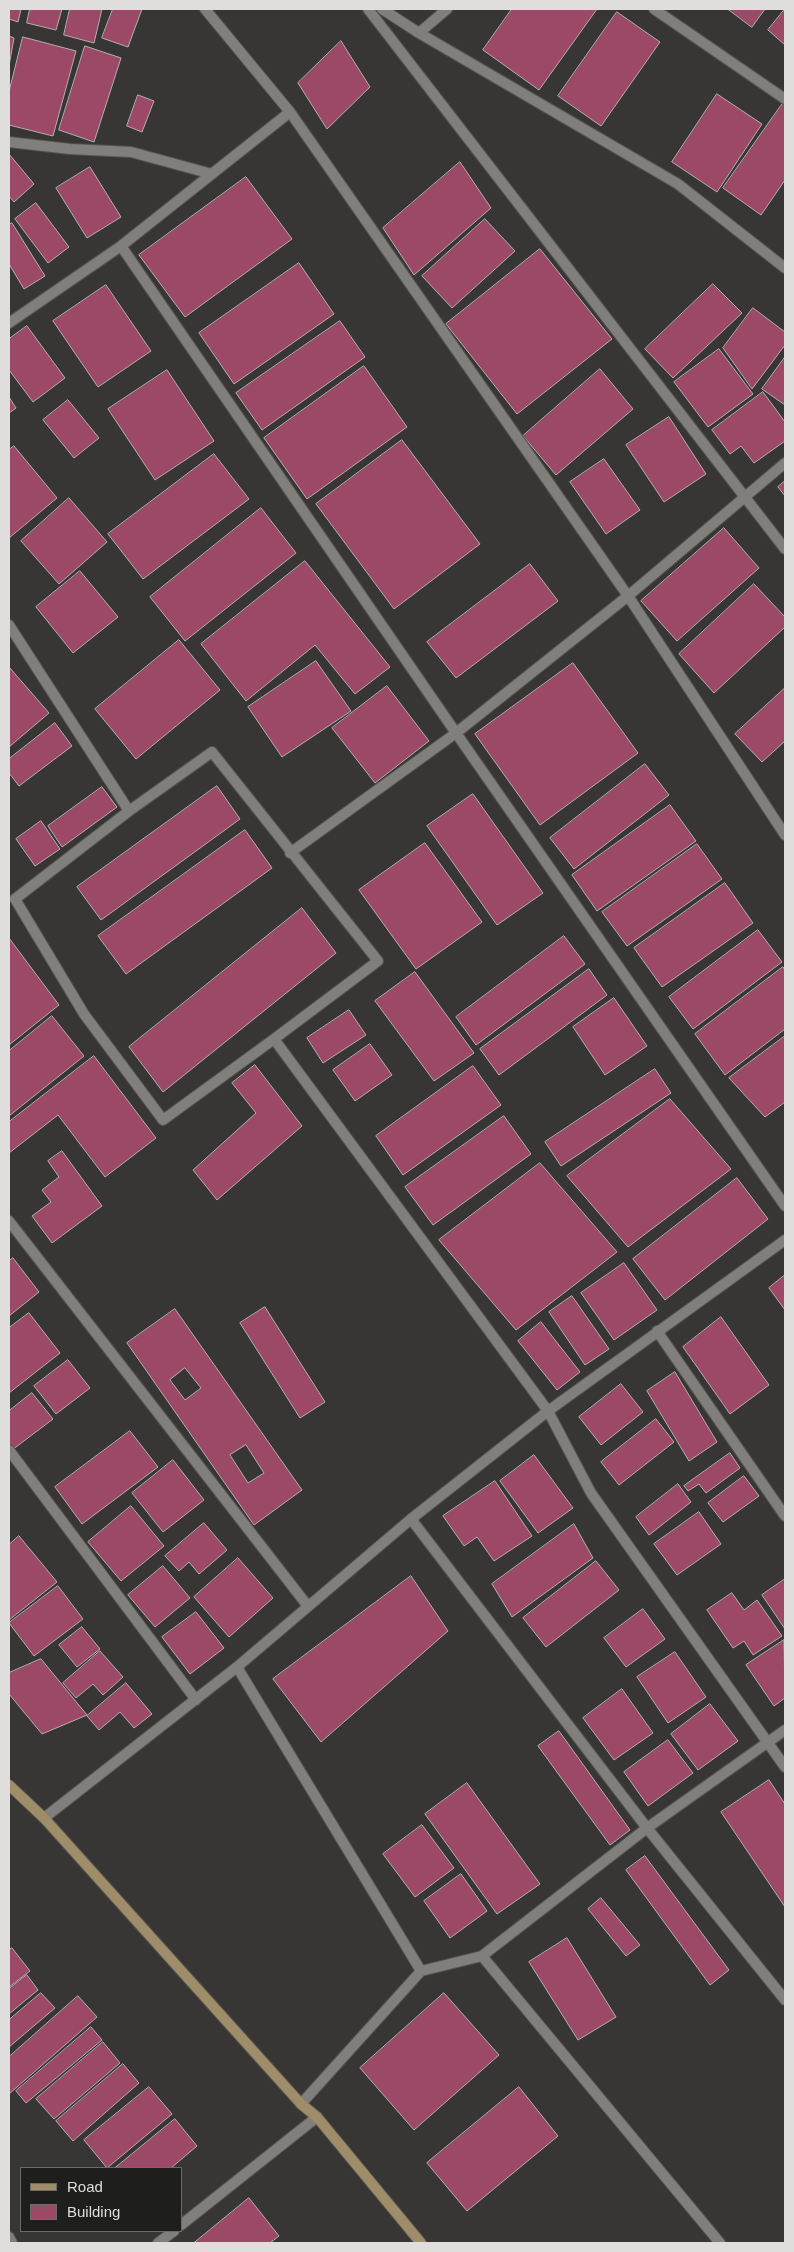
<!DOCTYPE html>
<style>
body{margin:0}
#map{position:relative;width:794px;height:2252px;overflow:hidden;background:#383634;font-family:Helvetica,sans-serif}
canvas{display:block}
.frame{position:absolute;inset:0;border:10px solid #dfdedd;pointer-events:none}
.legend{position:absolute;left:20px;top:2167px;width:162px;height:65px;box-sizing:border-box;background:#1e1e1d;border:1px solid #6b6b6a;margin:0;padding:6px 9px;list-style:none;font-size:15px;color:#dfdedd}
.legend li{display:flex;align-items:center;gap:10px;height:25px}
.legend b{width:25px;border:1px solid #6b6b6a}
</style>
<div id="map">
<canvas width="794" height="2252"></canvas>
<div class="frame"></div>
<ul class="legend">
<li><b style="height:6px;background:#9f8c68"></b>Road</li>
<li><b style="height:14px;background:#9c4968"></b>Building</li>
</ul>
</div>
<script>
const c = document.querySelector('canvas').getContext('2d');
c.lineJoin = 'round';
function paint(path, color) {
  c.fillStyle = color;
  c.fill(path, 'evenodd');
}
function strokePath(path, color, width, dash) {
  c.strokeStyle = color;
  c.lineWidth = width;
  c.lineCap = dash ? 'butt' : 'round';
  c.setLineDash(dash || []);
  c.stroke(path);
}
const building = new Path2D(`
 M9 9H21L18 22 9 19Z
 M30 9H62L56 30 27 23Z
 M70 9H102L94 43 64 35Z
 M113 9H142L128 47 102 38Z
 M512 9H597L539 90 483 50Z
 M728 9H765L752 27Z
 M785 9V45L768 30Z
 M617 12 660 42 601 126 558 96Z
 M9 36 14 38 9 66Z
 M23 37 76 51 53 136 9 125V92Z
 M341 41 370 87 327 129 298 83Z
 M85 46 121 58 94 142 59 130Z
 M717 94 762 124 717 192 672 162Z
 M138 95 154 101 142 132 127 126Z
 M783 103 785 105V180L761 215 723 188Z
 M9 154 34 184 14 202 9 196Z
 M460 162 491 208 414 275 383 228Z
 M90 167 121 217 87 238 56 188Z
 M246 177 292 239 185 317 139 255Z
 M36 203 69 247 48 263 15 219Z
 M485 219 515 251 452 308 422 276Z
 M12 223 45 276 24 289 9 264V225Z
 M540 249 612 339 517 414 446 324Z
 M299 263 334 314 234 384 199 333Z
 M713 284 742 313 673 378 645 349Z
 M106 285 151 351 98 387 53 321Z
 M753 308 785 332V345L752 389 723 348Z
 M340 321 365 357 262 430 236 393Z
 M27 326 65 378 33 402 9 370V339Z
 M719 349 753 394 708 427 674 382Z
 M785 357V405L762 389Z
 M364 366 407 427 307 499 264 438Z
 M600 369 633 409 556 475 523 436Z
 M167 370 214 441 155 480 108 409Z
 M763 392 785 422V441L754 463 741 446 730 454 712 430Z
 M9 397 16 408 9 413Z
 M68 400 99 438 74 458 43 420Z
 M669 417 706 474 664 502 626 445Z
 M402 440 480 544 394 609 316 504Z
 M14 446 57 498 9 538V450Z
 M214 454 249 499 143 579 108 534Z
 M604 459 640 510 606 534 570 482Z
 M785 481V496L778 487Z
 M69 498 107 542 59 584 21 541Z
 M261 508 296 553 185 641 150 597Z
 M724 528 759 568 677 641 641 601Z
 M305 561 390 667 355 694 315 645 246 701 201 644Z
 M530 564 558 601 456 678 427 642Z
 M80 571 118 617 73 653 36 607Z
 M754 584 785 617V627L714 693 679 654Z
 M179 640 220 690 136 759 95 709Z
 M316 661 351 711 282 757 248 707Z
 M573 663 638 753 540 825 475 734Z
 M9 667 49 713 9 747Z
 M387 686 429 741 375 783 332 728Z
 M785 688V741L762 762 735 734Z
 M55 723 72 746 19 786 9 773V759Z
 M645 764 669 795 574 869 550 838Z
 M217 786 240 819 101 920 77 887Z
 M102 787 117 807 62 847 48 826Z
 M473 794 543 893 497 925 427 826Z
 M670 805 696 841 597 911 572 875Z
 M41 821 60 849 35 866 16 839Z
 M245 830 272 868 126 974 98 936Z
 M425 843 482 922 416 969 359 890Z
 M697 844 722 879 627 946 602 912Z
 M725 883 753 923 662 987 634 948Z
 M302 908 336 953 163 1092 129 1047Z
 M758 930 782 962 693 1029 669 997Z
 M564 936 585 964 476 1045 456 1017Z
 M9 938 59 1005 9 1045Z
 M783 967 785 970V1029L725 1075 695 1034Z
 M589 969 607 995 499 1075 480 1049Z
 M415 972 474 1053 434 1081 375 1001Z
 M614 998 647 1046 605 1075 573 1027Z
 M349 1010 366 1035 323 1063 307 1038Z
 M52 1016 84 1056 9 1116V1051Z
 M785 1036V1102L765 1117 729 1078Z
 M370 1044 392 1075 355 1101 333 1070Z
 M94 1056 156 1138 105 1177 58 1115 9 1153V1122Z
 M255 1065 302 1126 217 1200 193 1170 256 1113 232 1083Z
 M473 1066 501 1105 403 1175 376 1136Z
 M655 1069 671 1093 561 1166 545 1142Z
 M670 1099 731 1169 628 1247 567 1176Z
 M504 1116 531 1154 433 1225 405 1187Z
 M62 1151 102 1206 52 1243 32 1216 51 1202 42 1190 59 1177 48 1161Z
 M540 1163 617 1252 516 1330 439 1240Z
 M737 1178 768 1219 665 1300 633 1259Z
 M13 1258 39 1292 9 1316V1261Z
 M624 1263 657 1310 614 1340 581 1293Z
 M785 1275V1310L769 1288Z
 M572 1296 609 1349 585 1365 549 1312Z
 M265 1307 325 1402 300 1418 240 1323Z
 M175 1309 302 1490 254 1525 127 1343ZM185 1368 201 1388 185 1400 170 1380ZM246 1445 264 1473 248 1483 230 1455Z
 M29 1313 60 1353 9 1393V1328Z
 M721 1317 769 1385 730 1414 683 1347Z
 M541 1322 580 1372 557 1390 518 1341Z
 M68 1360 90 1388 56 1414 34 1386Z
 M675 1372 717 1442 689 1461 647 1391Z
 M621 1384 643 1412 601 1445 579 1417Z
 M32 1393 53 1419 12 1450 9 1446V1411Z
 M656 1419 674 1442 619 1485 601 1462Z
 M130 1431 158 1467 82 1524 55 1487Z
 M730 1453 740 1468 706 1493 699 1484 688 1491 684 1486Z
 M534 1455 573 1508 538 1533 500 1481Z
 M173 1460 204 1500 163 1532 132 1493Z
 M744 1476 759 1496 723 1522 708 1503Z
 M495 1481 532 1536 494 1561 477 1537 464 1546 443 1516Z
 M678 1484 691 1502 649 1535 636 1517Z
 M131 1506 164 1546 121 1581 88 1542Z
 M699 1512 721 1544 677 1575 654 1544Z
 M204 1523 227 1550 199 1574 189 1562 179 1571 165 1556Z
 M574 1524 593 1558 512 1617 492 1584Z
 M19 1536 57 1582 9 1620V1545Z
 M238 1558 273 1598 229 1637 194 1597Z
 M596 1561 619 1590 546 1647 523 1618Z
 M163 1566 190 1598 155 1627 128 1595Z
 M411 1576 448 1631 321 1742 273 1679Z
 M785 1579V1629L762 1595Z
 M58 1586 83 1619 34 1656 9 1623Z
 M732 1593 744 1610 757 1600 782 1636 753 1655 744 1641 733 1648 707 1610Z
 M643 1609 665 1639 626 1667 604 1638Z
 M196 1612 224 1648 190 1674 162 1637Z
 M82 1627 100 1649 77 1667 59 1645Z
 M784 1640 785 1698 774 1706 746 1665Z
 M100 1651 123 1677 103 1695 93 1684 76 1698 63 1683Z
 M675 1652 706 1697 668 1723 637 1677Z
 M41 1659 87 1715 42 1734 9 1694V1673Z
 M126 1683 152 1714 134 1728 120 1712 99 1730 87 1716Z
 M622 1689 653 1733 614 1760 583 1718Z
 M710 1704 738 1741 698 1770 671 1734Z
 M559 1731 630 1830 610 1845 538 1746Z
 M668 1740 693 1773 648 1806 624 1772Z
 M769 1780 785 1804V1907L721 1812Z
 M467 1783 540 1884 497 1914 425 1814Z
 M422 1825 454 1868 415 1897 383 1854Z
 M645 1856 729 1970 710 1985 626 1870Z
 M461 1874 487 1911 450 1938 424 1901Z
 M601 1898 640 1945 626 1956 588 1909Z
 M567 1938 616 2017 578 2040 529 1962Z
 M12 1948 30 1971 9 1987V1950Z
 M27 1975 38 1990 9 2014V1989Z
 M41 1993 55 2008 9 2047V2020Z
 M444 1993 499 2055 414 2130 360 2068Z
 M78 1996 97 2017 9 2094V2057Z
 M91 2027 102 2040 26 2103 16 2091Z
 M103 2042 120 2063 54 2119 36 2099Z
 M123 2064 139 2083 73 2141 56 2121Z
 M149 2087 172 2114 107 2168 84 2140Z
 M519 2087 558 2136 467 2211 427 2163Z
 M175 2119 197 2146 171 2168H115Z
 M249 2198 279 2236 270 2243H194Z`);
const street = new Path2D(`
 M205 9 290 112 628 596 785 835
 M368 9 785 549
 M382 9 419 33 678 184 785 268
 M654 9 785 99
 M419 33 447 9
 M9 142 70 149 131 152 212 174
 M121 246 456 733 628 596 785 463
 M9 323 121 246 290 112
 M9 625 129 811 212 752 378 961 274 1039 548 1411 591 1493 785 1767
 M129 811 15 899 84 1014 163 1120 274 1039
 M290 853 456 733 785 1206
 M9 1221 307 1605
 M657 1331 785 1516
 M9 1450 196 1700
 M411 1519 647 1828 785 2000
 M237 1667 421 1971
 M44 1818 237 1667 411 1519 548 1411 785 1240
 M482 1956 720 2243
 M301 2104 421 1971 482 1956 647 1828 785 1730
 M181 2225 317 2117
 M9 2237 12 2243
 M158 2243 174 2231`);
const secondary = new Path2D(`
 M9 1785 44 1818 301 2104 317 2117 421 2243`);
paint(building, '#9c4968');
strokePath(building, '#b3afb0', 1);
strokePath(street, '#555451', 12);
strokePath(secondary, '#555451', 12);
strokePath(street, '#807f7c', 10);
strokePath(secondary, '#9f8c68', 10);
</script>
